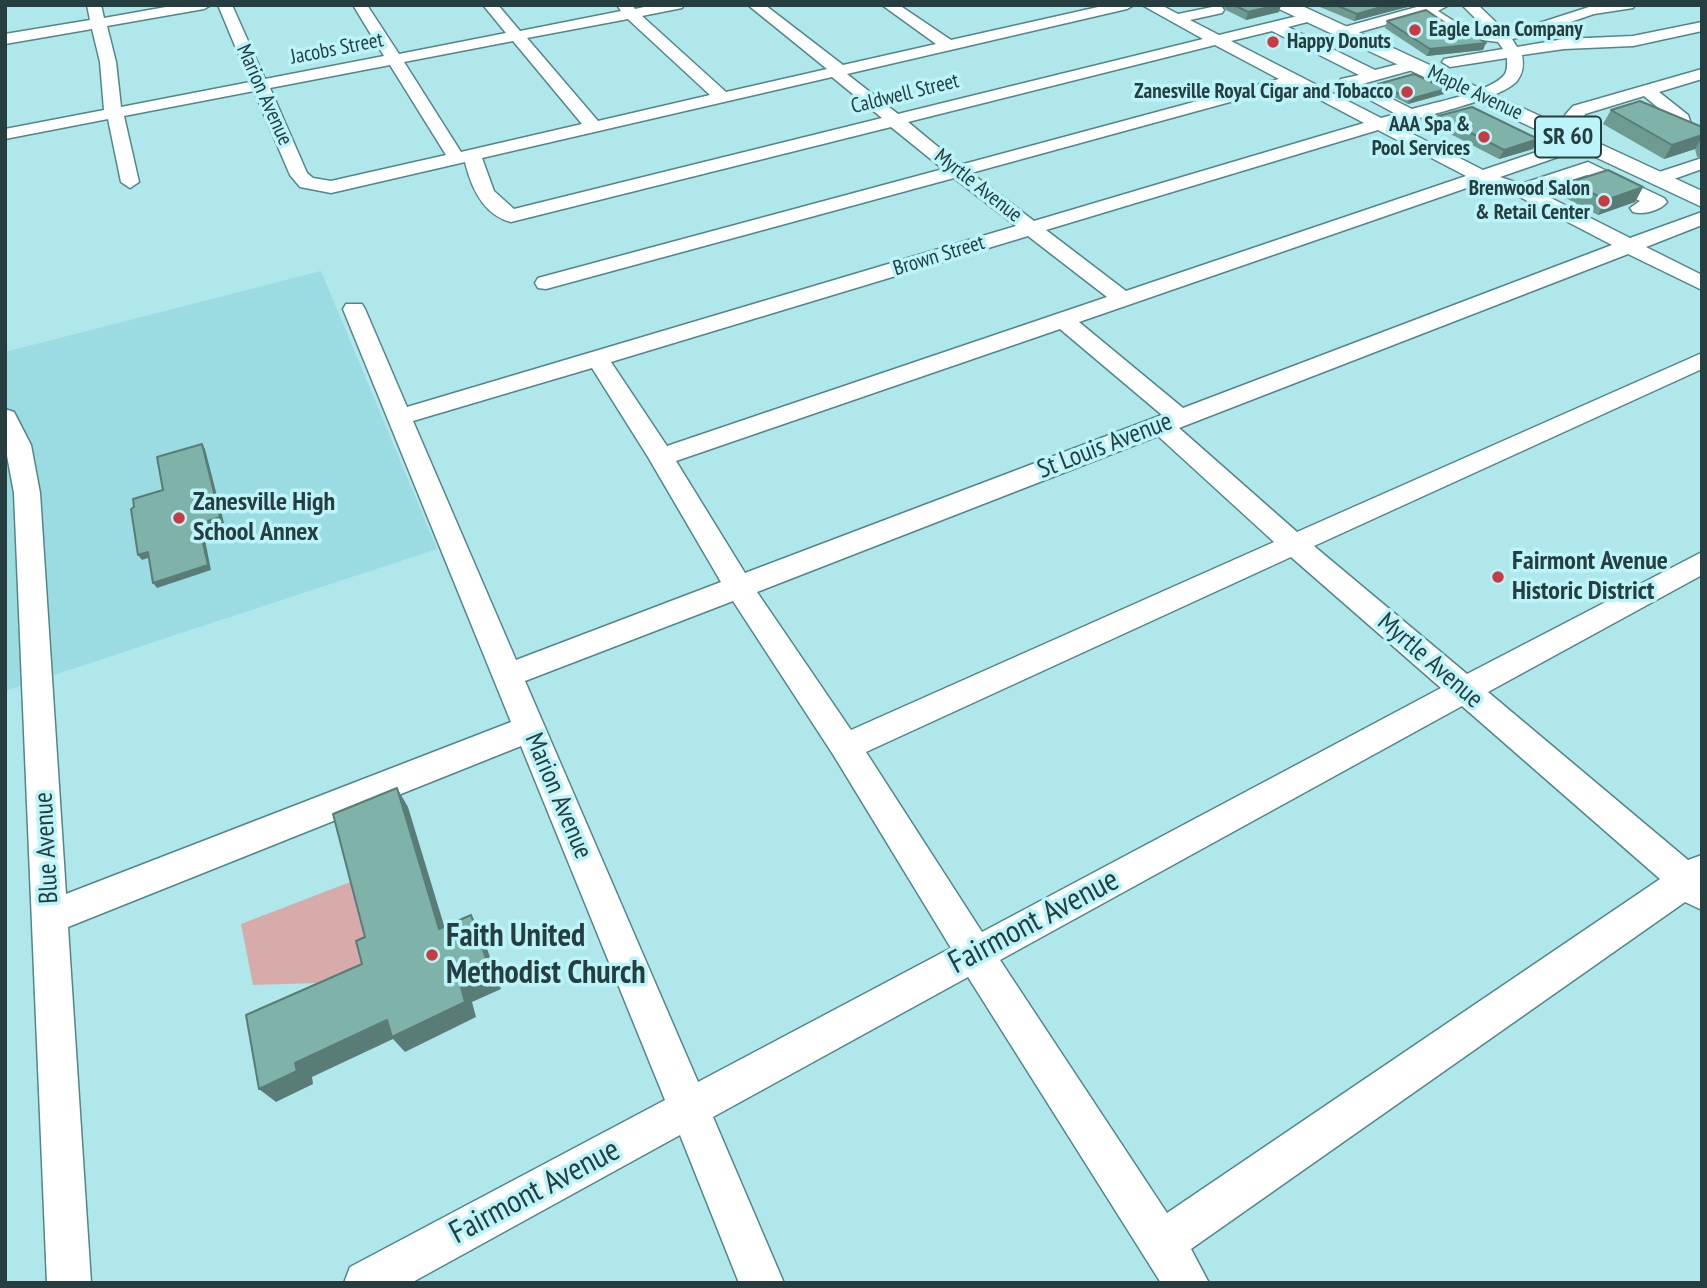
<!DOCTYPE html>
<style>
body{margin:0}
#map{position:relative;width:1707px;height:1288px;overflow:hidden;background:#afe7eb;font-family:"PT Sans Narrow",sans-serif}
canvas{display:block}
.frame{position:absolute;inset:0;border:7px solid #273e40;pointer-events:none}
</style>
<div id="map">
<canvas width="1707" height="1288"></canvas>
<div class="frame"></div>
</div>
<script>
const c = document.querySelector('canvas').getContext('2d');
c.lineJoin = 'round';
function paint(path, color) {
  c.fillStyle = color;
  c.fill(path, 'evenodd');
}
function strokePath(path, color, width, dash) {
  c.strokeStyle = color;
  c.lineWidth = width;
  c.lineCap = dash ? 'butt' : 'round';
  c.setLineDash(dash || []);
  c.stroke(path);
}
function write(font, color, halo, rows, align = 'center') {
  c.font = font + ' "PT Sans Narrow",sans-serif';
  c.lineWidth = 7;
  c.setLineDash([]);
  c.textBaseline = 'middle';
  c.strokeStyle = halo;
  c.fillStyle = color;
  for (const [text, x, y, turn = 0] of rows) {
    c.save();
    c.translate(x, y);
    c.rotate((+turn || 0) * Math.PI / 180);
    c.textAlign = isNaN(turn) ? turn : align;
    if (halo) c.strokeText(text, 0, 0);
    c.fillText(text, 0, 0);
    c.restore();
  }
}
const built = new Path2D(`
 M321 271 437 549 5 691V352Z`);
const green = new Path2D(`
 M358 879 371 965 317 983 253 985 241 924Z`);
const minor = new Path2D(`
 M87 5H101L104 18 177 5H211L204 9 107 26 116 62 121 107 250 82 218 5H232L265 79 384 56 353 5H367L399 54 506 33 483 5H498L520 31 621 11 617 5H632L635 9 653 5H684L682 8 642 16 726 92 827 69 748 5H765L843 65 936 44 882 5H899L951 40 1107 5H1134L1127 9 847 74 898 114 1203 39 1142 5H1161L1178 14 1217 6 1222 7 1224 10 1222 13 1190 20 1219 35 1310 13 1315 14 1317 17 1315 20 1288 27 1375 70 1414 60 1420 62 1422 65 1420 68 1362 84 1412 109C1435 102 1492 92 1505 74 1508 68 1507 64 1507 58L1450 67 1442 62 1444 59 1503 49 1498 42 1459 37 1424 14 1342 37 1337 35 1334 32 1337 29 1424 5H1449L1438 11 1468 30 1489 32 1462 5H1478L1505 31 1527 27 1592 6 1635 5 1633 8 1594 14 1535 34 1512 39 1517 47 1564 39 1633 36 1702 22V31L1633 46 1564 49 1522 55C1524 65 1523 73 1517 81 1502 99 1420 117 1395 125L1483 170 1575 139H1587L1590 143 1587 147 1500 177 1521 184 1588 162 1664 198 1667 202C1660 211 1643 215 1633 212L1630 208 1640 201 1587 175 1537 191 1630 238 1702 212V225L1646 247 1702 275V290L1628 254 1179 428 1297 532 1702 353V369L1314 546 1467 674 1702 552V575L1488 692 1688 860 1702 855V910L1685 902 1191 1249 1209 1283H1161L968 977 713 1117 784 1283H739L680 1135 411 1283H344L350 1267 665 1100 521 746 68 927 91 1283H47L14 493 5 445V409L14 412 31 445 40 493 66 894 511 722 343 309 346 304H362L365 309 407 407 1016 226 954 178 546 289 538 288 535 283 538 278 943 169 891 127 511 222C483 215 471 187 465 162L331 193 300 187 290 175 254 91 124 116 139 182 130 188 121 182 108 119 5 139V129L104 110 100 62 92 29 5 44V34L90 20ZM628 19 630 21 710 95 598 121 527 38ZM1272 31 1359 75 1341 79 1339 83 1396 114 1381 118 1231 41ZM513 41 582 124 461 152 404 62ZM1215 45 1279 79 960 165 908 122ZM390 65 446 155 331 181 313 178 307 173 270 88ZM832 77 882 118 514 209 494 191 482 158ZM1292 85 1364 123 1034 221 971 173ZM1378 130 1466 176 1126 291 1046 230ZM1481 183 1514 194 1612 245 1183 408 1079 322ZM1028 236 1107 297 667 446 611 362ZM1060 329 1162 415 745 573 676 461ZM592 368 648 457 721 582 516 660 413 421ZM1158 436 1274 542 851 730 757 592ZM1291 557 1441 688 982 932 866 752ZM733 601 834 756 951 948 698 1082 525 681ZM1462 706 1660 879 1167 1213 1000 960Z
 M1702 69V79L1659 92 1688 115 1692 127 1702 131V143L1678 134 1674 121 1644 96 1585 114 1581 126 1553 134 1544 129 1547 125 1566 119 1565 115 1573 106Z
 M1702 158V169L1657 185 1648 179 1650 175Z`);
const major = new Path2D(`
 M1276 5H1300L1702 191V207L1279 9Z`);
const wall = new Path2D(`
 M1223 5H1281L1279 12 1246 20 1226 10Z
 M1315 5H1412L1354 21Z
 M1387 21 1460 33 1483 50 1427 56 1385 28Z
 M1378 84 1444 94 1408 104 1377 88Z
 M1611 110 1702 127V158L1697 157 1695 149 1664 159 1603 124Z
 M1438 116 1533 149 1499 159 1435 126Z
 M1570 182 1643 187 1635 202 1598 215 1562 196Z`);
const shadedWall = new Path2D(`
 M1277 5H1281L1279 12 1246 20 1248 12Z
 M1388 5 1412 6 1354 21 1357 14Z
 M1486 43 1483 50 1427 56 1430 49Z
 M1446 89 1444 94 1408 104 1410 99Z
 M1702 135V137L1695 149 1664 159 1672 145Z
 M1538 139 1533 149 1499 159 1504 150Z
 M1643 187 1635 202 1598 215 1606 200Z
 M202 444 205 449 224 523 212 526 213 533 204 535 211 570 157 588 153 583 208 521Z
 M148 552 151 557 142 560 138 555Z
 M397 788 408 807 450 945 439 929Z
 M471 915 481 931 501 989 472 1002 476 1017 405 1052 393 1039 312 1077 313 1084 276 1102 259 1089 295 1063 461 987Z`);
const building = new Path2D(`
 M1234 5H1277L1248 12Z
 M1336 5H1388L1357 14Z
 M1426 10 1460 33 1471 34 1486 43 1430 49 1387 21Z
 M1414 74 1446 89 1410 99 1378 84Z
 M1640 101 1702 127V135L1672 145 1611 110Z
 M1472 107 1538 139 1504 150 1438 116Z
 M1608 170 1643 187 1606 200 1570 182Z
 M202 444 220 517 208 521 210 527 200 530 208 565 153 583 148 552 138 555 131 509 134 507 133 499 163 490 157 457Z
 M397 788 439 929 471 915 491 973 461 987 465 1002 392 1037 387 1020 295 1063 297 1071 259 1089 246 1015 362 964 356 941 365 937 333 814Z`);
const markers = [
 [1415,30,7,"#ca3a43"],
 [1273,42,7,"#ca3a43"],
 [1407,92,7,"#ca3a43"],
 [1484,137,7,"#ca3a43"],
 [1604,201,7,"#ca3a43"],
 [179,518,7,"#ca3a43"],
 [1498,577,7,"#ca3a43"],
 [432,955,7,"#ca3a43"]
];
const farPoinames = [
 ["Eagle Loan Company",1429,30,"left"],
 ["Happy Donuts",1287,42,"left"],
 ["Zanesville Royal Cigar and Tobacco",1393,92],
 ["AAA Spa &",1470,125],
 ["Pool Services",1470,149],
 ["Brenwood Salon",1590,189],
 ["& Retail Center",1590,213]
];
const farStreetnames = [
 ["Jacobs Street",337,49,-11],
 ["Maple Avenue",1475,93,25],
 ["Caldwell Street",905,94,-14],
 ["Marion Avenue",264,95,66],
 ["Myrtle Avenue",978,186,38],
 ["Brown Street",939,256,-17]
];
const shields = [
 [1568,137,66]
];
const shieldNames = [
 ["SR 60",1568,137]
];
const streetNames = [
 ["St Louis Avenue",1105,446,-21],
 ["Myrtle Avenue",1430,661,41],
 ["Marion Avenue",558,796,67],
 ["Blue Avenue",47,848,-93]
];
const poiNames = [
 ["Zanesville High",193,503],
 ["School Annex",193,533],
 ["Fairmont Avenue",1512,562],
 ["Historic District",1512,592]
];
const nearStreetnames = [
 ["Fairmont Avenue",1034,922,-28],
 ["Fairmont Avenue",535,1192,-28]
];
const nearPoinames = [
 ["Faith United",446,937],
 ["Methodist Church",446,974]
];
paint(built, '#9adce1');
paint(green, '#d6aba9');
strokePath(minor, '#51868a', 3);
strokePath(major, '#51868a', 3);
paint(minor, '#fff');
paint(major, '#fff');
paint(wall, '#6d9a91');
paint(shadedWall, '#597d76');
paint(building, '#7fb3a9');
strokePath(building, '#597d76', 2);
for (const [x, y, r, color] of markers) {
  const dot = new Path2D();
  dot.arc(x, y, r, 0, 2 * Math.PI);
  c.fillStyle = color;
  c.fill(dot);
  strokePath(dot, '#bcf5f9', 2.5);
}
write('bold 21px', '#273e40', '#bcf5f9', farPoinames, 'right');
write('21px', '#273e40', '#bcf5f9', farStreetnames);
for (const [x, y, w] of shields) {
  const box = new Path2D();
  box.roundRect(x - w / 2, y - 20.5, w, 41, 5);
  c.fillStyle = '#bcf5f9';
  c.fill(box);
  strokePath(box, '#273e40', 2);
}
write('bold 24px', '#273e40', null, shieldNames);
write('26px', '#273e40', '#bcf5f9', streetNames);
write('bold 26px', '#273e40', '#bcf5f9', poiNames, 'left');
write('32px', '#273e40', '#bcf5f9', nearStreetnames);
write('bold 32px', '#273e40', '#bcf5f9', nearPoinames, 'left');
</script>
